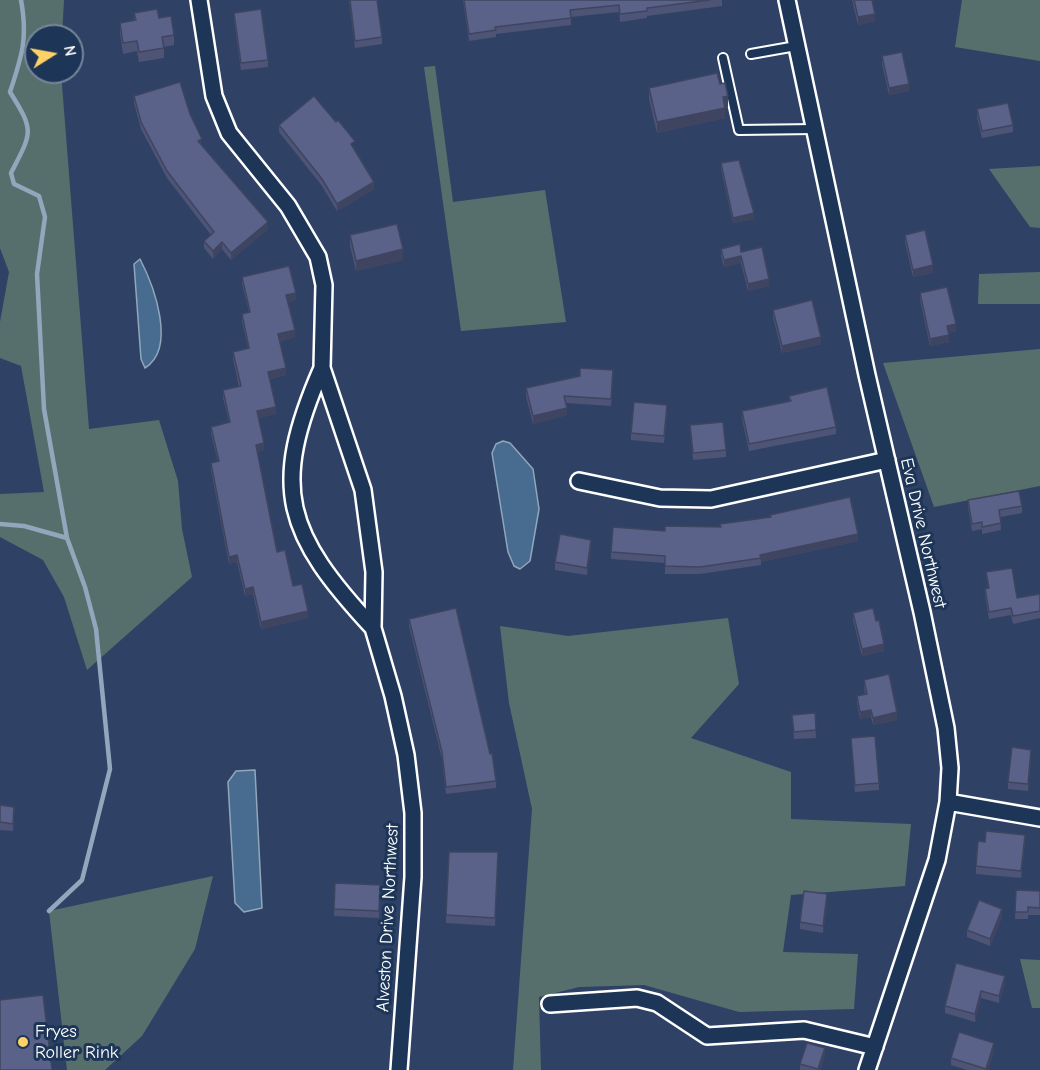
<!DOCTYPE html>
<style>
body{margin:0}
#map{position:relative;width:1040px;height:1070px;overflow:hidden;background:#2f4266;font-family:"Comic Neue",sans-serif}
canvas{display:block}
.north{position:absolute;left:24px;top:24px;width:60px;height:60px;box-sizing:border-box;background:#1d3557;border:2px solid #77869a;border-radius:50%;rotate:79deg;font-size:16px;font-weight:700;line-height:24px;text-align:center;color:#fff}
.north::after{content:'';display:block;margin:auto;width:21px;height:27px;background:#ffd166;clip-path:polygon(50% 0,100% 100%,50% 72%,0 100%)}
</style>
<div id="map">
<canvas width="1040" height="1070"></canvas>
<div class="north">N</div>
</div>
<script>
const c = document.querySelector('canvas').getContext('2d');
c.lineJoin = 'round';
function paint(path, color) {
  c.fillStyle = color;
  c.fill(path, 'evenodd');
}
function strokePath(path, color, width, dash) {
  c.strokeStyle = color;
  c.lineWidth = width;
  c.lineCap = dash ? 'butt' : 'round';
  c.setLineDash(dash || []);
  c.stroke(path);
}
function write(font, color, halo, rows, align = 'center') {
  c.font = font + ' "Comic Neue",sans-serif';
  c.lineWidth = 6;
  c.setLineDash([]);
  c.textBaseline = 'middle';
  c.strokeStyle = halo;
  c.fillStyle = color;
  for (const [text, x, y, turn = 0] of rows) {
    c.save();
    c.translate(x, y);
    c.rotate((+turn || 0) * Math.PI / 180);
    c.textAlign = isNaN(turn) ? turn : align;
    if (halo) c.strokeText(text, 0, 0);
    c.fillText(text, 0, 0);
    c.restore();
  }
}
const green = new Path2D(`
 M0 0H64L62 36H36V72H61L89 429 159 420 178 481 182 529 192 577 87 670 64 597 43 560 0 537V494L44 492 21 366 0 358V322L9 272 0 248Z
 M962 0H1040V61L955 47Z
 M435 66 453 202 545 190 566 322 461 331 424 67Z
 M1040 166V228L1030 227 989 169Z
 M1040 272V304H978L979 274Z
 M1040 349V486L934 507 883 363Z
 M728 618 739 684 691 738 791 772V819L911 824 905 886 791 895 783 952 858 954 854 1009 739 1012 644 985 579 987 539 997 541 1070H513L532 809 509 703 500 626 568 636Z
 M213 876 195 949 142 1036 105 1070H67L49 911Z
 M1020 959 1040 960V1008H1032Z`);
const water = new Path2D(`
 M140 259C154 286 177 348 145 368L141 359 134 264Z
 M503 441 510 443 533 469 539 509 530 561 520 569 514 566 508 552 492 453 496 444Z
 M255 770 262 908 244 912 235 903 228 782 236 771Z`);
const stream = new Path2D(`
 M21 0C28 38 22 56 10 92 35 132 32 132 11 173L14 184 39 196 45 217 37 274 44 409 67 538 85 587 96 629 110 769 82 880 49 911
 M0 524 24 526 67 538`);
const service = new Path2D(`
 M751 54 796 46
 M723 58 739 130 814 129`);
const minor = new Path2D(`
 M199 0 214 96 229 133 288 206 318 257 324 285 322 368 363 490 374 572 373 628 393 696 406 755 413 813V877L399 1070
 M787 0 867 375 922 612 946 728 950 768 948 802 937 860 867 1070
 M322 368C269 489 286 534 373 628
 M579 481 660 498 711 499 887 460
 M948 802 1040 818
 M550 1004 637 998 657 1003 707 1036 804 1030 875 1047`);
const wall = new Path2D(`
 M349 0H377L382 37V44L355 48Z
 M463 0H722V6L647 16V18L620 22 619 12 571 17V25L496 34V37L469 41Z
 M852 0H872L875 21 858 25Z
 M134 13 159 18 174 35V45L164 47V58L139 62 137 51 123 54 120 33V23L134 20Z
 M234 13 268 60V67L241 70 234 20Z
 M882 56 909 91 889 95 882 64Z
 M720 84 728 107 725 108V118L657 133 649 99V88Z
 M134 96 190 114 202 146 268 229 231 260 222 249 213 259 204 248V241L211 235 167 178 141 129 134 103Z
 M977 109 1013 125V132L982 138 977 117Z
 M279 125 355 148H354L374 189 337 211 322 186 279 132Z
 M721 163 754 219 733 223 721 169Z
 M350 235 403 260 356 271 350 246Z
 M905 235 933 273 913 277 905 242Z
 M721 249 741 252 769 286 748 291 741 263 724 267 721 256Z
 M242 277 296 300 288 302 295 337 280 341 286 375 270 379 276 414 258 418 264 450 257 452 277 552 308 618 261 629 253 594 245 596 237 562 229 564 211 470V463L218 462 211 434V427L229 422 223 398V390L239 387 233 359V352L248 348 242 321V314L249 312 242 284Z
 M920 293 956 331 948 333 949 342 930 346 920 300Z
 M773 310 821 344 782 353 773 317Z
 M613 377 611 406 566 403 567 415 533 424 526 396V388Z
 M789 396 836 427V434L749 451 742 419V411L789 401Z
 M667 412 664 443 631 440V433Z
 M690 425 726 450V457L693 460Z
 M968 500 1022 506V513L1000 517 1001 530 982 534V529L972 531 968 507Z
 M665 531 858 541 761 562V565L700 574H665V563L611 559V552Z
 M591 547 587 575 555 570V562Z
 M986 572 1017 598 1040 594V618L1013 624 1011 615 989 619 985 596V589L988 588Z
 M853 613 884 651 862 656 853 620Z
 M409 619 496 781V788L446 794 442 759 409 626Z
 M864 680 897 720 873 725 871 717 860 719 857 703V696L865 694 864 687Z
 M815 713 816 738 794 739 792 715Z
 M851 738 879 783V790L855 792Z
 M1031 757 1028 791 1008 789V782Z
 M0 805 14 814 13 831 0 830Z
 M985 842H1025L1021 878 976 874V866Z
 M498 852 495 926 446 923V915Z
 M335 883 380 885 379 918 334 916Z
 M1016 890 1040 891V915H1028V919H1015Z
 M827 901 823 933 800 929V922Z
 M1002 917 990 946 967 937V930Z
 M956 963 1005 983 999 1003 981 998 975 1022 945 1013V1006Z
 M994 1050 988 1070H967L951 1065V1058Z
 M825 1055 820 1070H800V1064Z`);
const shadedWall = new Path2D(`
 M875 14V21L858 25V17Z
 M909 84V91L889 95V88Z
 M728 96V107L723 108V97Z
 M725 108V118L657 133V122Z
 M374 182V189L337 211V204Z
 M754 213V219L733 223V218Z
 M268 222V229L231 260V253Z
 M222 242V249L213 259V251Z
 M403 249V260L356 271V261Z
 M741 256V263L724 267V260Z
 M933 265V273L913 277V270Z
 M769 279V286L748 291V284Z
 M296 293V300L286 302V295Z
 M956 324V331L947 333V326Z
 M295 330V337L278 341V334Z
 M949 335V342L930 346V339Z
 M821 337V344L782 353V346Z
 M286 368V375L268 379V372Z
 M276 407V414L257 419V411Z
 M567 408V415L533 424V416Z
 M264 443V450L256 452V445Z
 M858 534V541L761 562 760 555Z
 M591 540V547L587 575V568Z
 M237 555V562L229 564V557Z
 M253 587V594L245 596V589Z
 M308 611V618L261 629V622Z
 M884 644V651L862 656V649Z
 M871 710V717L860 719V712Z
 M897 712V720L873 725V718Z
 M1031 750V757L1028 791V784Z
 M827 894V901L823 933V926Z
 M1002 909V917L990 946V939Z
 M1005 976V983L999 1003V996Z
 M981 991V998L975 1022V1014Z
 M994 1043V1050L988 1070H986Z
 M825 1048V1055L820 1070H818Z`);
const building = new Path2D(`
 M350 0H377L382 37 355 41Z
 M464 0H710L647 8V11L620 14 619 5 570 10 571 18 495 27 496 30 469 34Z
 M854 0H872L875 14 858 17Z
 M157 9 159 18 171 16 174 35 162 37 164 48 139 52 137 41 123 43 120 23 136 20 134 13Z
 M261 9 268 60 241 63 234 13Z
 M902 52 909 84 889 88 882 56Z
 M717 73 720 84 725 83 728 96 723 97 725 108 657 122 649 88Z
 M180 82 190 114 202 139 198 141 268 222 231 253 222 242 213 251 204 241 214 232 167 171 141 122 134 96Z
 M314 96 336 122 338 120 355 141 351 144 374 182 337 204 322 179 279 125Z
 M1008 103 1013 125 982 131 977 109Z
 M739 160 754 213 733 218 721 163Z
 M397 224 403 249 356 261 350 235Z
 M925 230 933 265 913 270 905 235Z
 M740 244 741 252 762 247 769 279 748 284 741 256 724 260 721 249Z
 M289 266 296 293 286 295 295 330 278 334 286 368 268 372 276 407 257 411 264 443 256 445 277 552 285 550 293 586 302 584 308 611 261 622 253 587 245 589 237 555 229 557 211 463 219 461 211 427 230 422 223 390 241 386 233 352 249 348 242 314 250 312 242 277Z
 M947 287 956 324 947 326 949 335 930 339 920 293Z
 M812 300 821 337 782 346 773 310Z
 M580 368 613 370 611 399 564 396 567 408 533 416 526 388 580 376Z
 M827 387 836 427 749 444 742 411 791 401 789 396Z
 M634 402 667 405 664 436 631 433Z
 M723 422 726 450 693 453 690 425Z
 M1019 491 1022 506 999 510 1001 523 982 527V522L972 524 968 500Z
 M850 497 858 534 760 555 761 558 700 567 665 566V556L611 552 613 527 665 531V526L721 527 720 524 771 517 770 515Z
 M560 534 591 540 587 568 555 562Z
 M1012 568 1017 598 1040 594V611L1013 616 1011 608 989 612 985 589 989 588 986 572Z
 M456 608 490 754 492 753 496 781 446 787 442 752 409 619Z
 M873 608 876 621 879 620 884 644 862 649 853 613Z
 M889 674 897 712 873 718 871 710 860 712 857 696 867 694 864 680Z
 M815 713 816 730 794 732 792 715Z
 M875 736 879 783 855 785 851 738Z
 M1012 747 1031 750 1028 784 1008 782Z
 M0 805 14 807 13 824 0 822Z
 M986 831 1025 835 1021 871 976 866 978 841 985 842Z
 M449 852H498L495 918 446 915Z
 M335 883 380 885 379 911 334 909Z
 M1016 890 1040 891V908L1028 907V912H1015Z
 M804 891 827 894 823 926 800 922Z
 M979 900 1002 909 990 939 967 930Z
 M956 963 1005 976 999 996 981 991 975 1014 945 1006Z
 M43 995 52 1070H0V1000Z
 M959 1032 994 1043 986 1069 951 1058Z
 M807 1043 825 1048 818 1069 800 1064Z`);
const markers = [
 [23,1042,6,"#ffd166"]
];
const streetNames = [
 ["Eva Drive Northwest",923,533,77],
 ["Alveston Drive Northwest",388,918,-87]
];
const poiNames = [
 ["Fryes",35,1032],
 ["Roller Rink",35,1053]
];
paint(green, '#576f6c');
paint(water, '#486c90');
strokePath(water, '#91a7bc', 1.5);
strokePath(stream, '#91a7bc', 4.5);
strokePath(service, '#fff', 12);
strokePath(minor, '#fff', 20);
strokePath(service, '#1d3557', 8);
strokePath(minor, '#1d3557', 15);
paint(wall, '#4d5476');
paint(shadedWall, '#3f4560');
paint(building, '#5a6289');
strokePath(building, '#3f4560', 1.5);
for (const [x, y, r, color] of markers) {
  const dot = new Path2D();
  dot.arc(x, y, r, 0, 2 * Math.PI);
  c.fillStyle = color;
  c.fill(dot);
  strokePath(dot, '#1d3557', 2);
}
write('18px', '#fff', '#1d3557', streetNames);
write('18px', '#fff', '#1d3557', poiNames, 'left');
</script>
